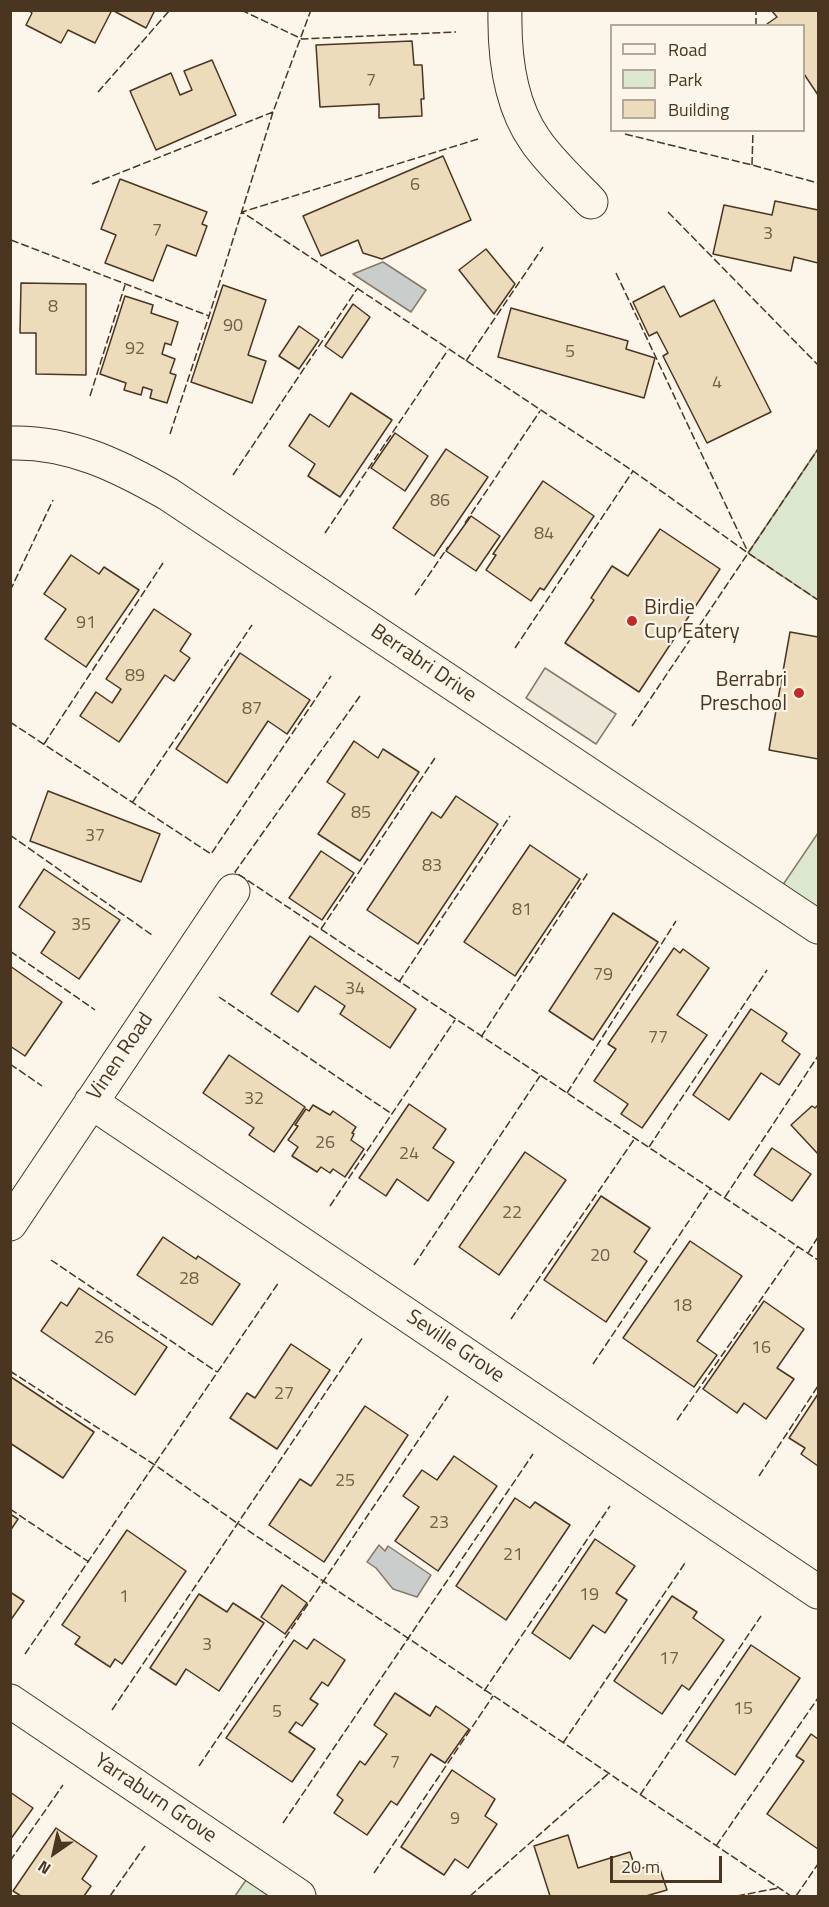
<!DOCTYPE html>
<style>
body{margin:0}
#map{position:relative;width:829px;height:1907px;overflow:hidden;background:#fbf6e9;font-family:"Titillium Web",sans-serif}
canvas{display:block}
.frame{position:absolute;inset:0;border:12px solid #4a3520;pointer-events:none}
.legend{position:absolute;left:610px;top:24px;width:195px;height:108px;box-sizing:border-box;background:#fbf6e9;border:2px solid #b4a999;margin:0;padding:8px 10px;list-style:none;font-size:18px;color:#4a3520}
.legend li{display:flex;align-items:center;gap:12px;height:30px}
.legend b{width:30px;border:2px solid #b4a999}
.north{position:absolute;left:24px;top:1823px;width:60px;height:60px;-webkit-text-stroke:4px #fbf6e9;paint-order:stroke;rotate:214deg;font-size:16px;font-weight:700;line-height:24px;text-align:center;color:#4a3520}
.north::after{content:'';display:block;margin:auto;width:21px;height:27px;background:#4a3520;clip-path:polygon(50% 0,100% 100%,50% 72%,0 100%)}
.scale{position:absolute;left:610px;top:1856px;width:112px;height:27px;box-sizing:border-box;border:3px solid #4a3520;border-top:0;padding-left:8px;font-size:18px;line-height:21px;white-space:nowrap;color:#4a3520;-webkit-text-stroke:4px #fbf6e9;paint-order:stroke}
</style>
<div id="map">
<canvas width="829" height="1907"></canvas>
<div class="frame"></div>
<ul class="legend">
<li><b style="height:8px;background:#fbf6e9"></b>Road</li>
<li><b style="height:16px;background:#dce7d0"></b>Park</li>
<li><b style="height:16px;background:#ecdcbc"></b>Building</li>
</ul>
<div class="north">N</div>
<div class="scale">20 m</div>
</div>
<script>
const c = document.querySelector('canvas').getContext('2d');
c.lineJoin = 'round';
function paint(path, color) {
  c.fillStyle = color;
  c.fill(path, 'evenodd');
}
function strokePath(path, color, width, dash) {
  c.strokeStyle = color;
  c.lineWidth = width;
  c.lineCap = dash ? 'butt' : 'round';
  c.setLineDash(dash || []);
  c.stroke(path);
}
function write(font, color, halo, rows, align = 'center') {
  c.font = font + ' "Titillium Web",sans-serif';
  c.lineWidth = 4.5;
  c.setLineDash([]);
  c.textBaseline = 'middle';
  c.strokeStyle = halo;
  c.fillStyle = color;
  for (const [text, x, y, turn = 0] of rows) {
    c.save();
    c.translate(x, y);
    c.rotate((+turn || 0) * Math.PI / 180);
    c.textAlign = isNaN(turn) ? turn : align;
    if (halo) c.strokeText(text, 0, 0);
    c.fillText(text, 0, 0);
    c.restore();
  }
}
const green = new Path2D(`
 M818 449V600L748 553Z
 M818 833V927L774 898Z
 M255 1867 299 1896H235Z`);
const parking = new Path2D(`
 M545 668 616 714 596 744 526 698Z`);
const water = new Path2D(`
 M383 262 426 290 411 312 353 274Z
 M379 1545 385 1551 388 1546 431 1575 417 1597 393 1589 376 1568 367 1562Z`);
const building = new Path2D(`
 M28 10H112L95 43 68 30 61 43 26 25 32 13Z
 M112 10H155L146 28Z
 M771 10H818V95L804 74V26H768L767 24 777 17Z
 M412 41 414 65H422L424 99H421L422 116 379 118V104L320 107 316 45Z
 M212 60 236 115 156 150 130 91 171 73 180 95 192 90 184 71Z
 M443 156 471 220 382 259 363 253 358 240 321 256 303 216Z
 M120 179 207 212 202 224 207 226 196 256 167 245 153 281 105 263 116 235 101 229Z
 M775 201 818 210V263L794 257 791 271 713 254 724 205 772 215Z
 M486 249 515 284 494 314 459 270Z
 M21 283 86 284V375L36 374V333H20Z
 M223 285 266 300 248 355 266 361 252 403 191 382Z
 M664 286 680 317 714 300 771 412 707 443 663 356 668 353 657 332 649 336 633 302Z
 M125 296 153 305 151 313 178 322 171 345 165 343 162 354 175 359 170 373 176 375 167 403 150 398 152 390 143 387 141 395 124 390 126 383 100 374Z
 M353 304 370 317 342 358 325 346Z
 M511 308 628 341 626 349 655 358 644 398 498 357Z
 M299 326 319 340 299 369 279 356Z
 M351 393 392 420 340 497 308 476 315 464 289 446 310 414 329 427Z
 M395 433 428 456 405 491 371 468Z
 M446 449 488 477 434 556 393 528Z
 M543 481 594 516 544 590 540 588 531 601 486 570 496 555 493 554Z
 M471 516 500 536 476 571 446 551Z
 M660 529 720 569 639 692 565 643 594 600 591 598 612 566 628 576Z
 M71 555 99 574 104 567 139 590 86 667 45 639 66 609 44 594Z
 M154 609 191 634 180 651 190 658 174 681 165 675 119 742 80 716 96 692 112 703 121 689 106 679Z
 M790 632 818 637V759L769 750Z
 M240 653 310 700 287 734 268 721 227 783 176 749Z
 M354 741 378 758 383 749 419 772 360 861 318 834 345 794 327 782Z
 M48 791 160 834 141 882 30 841Z
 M456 796 498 824 418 944 367 910 432 812 441 818Z
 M530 845 580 879 515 976 464 942Z
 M321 851 354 873 322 920 289 898Z
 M44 869 120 920 79 979 41 953 55 932 19 907Z
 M613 913 658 942 593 1040 549 1011Z
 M310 936 416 1009 390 1048 340 1014 345 1006 315 986 298 1012 271 994Z
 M674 948 680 953 683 949 709 968 677 1015 707 1035 642 1128 621 1114 628 1104 594 1081 616 1049 608 1044Z
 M10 966 62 1002 25 1056 10 1046Z
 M751 1009 787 1033 782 1041 800 1054 779 1085 761 1073 729 1120 693 1095Z
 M229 1055 305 1107 274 1152 249 1135 254 1128 203 1093Z
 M409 1104 446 1129 433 1148 454 1162 428 1201 397 1179 386 1196 359 1178Z
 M313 1105 330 1115 333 1111 356 1127 352 1133 354 1134 351 1140 364 1149 345 1177 333 1169 330 1173 321 1167 317 1172 292 1156 298 1147 288 1140 298 1126 295 1125 306 1109 309 1111Z
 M818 1105V1154L791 1125 812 1106 815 1108Z
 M772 1148 811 1174 792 1201 754 1175Z
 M525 1152 566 1180 499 1275 459 1247Z
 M601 1196 650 1228 634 1252 647 1261 606 1322 544 1280Z
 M163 1237 196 1259 198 1256 240 1284 212 1325 137 1275Z
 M690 1241 742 1276 697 1341 717 1355 694 1387 623 1338Z
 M79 1288 167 1347 135 1395 41 1331 61 1302 67 1306Z
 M764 1301 804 1329 777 1368 794 1379 766 1419 744 1403 737 1413 703 1389Z
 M291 1344 330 1370 277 1449 230 1418 247 1393 255 1398Z
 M11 1377 94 1432 63 1478 10 1443Z
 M818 1394V1466L801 1454 805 1448 789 1438Z
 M365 1406 408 1435 324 1562 269 1525 300 1479 311 1486Z
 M454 1456 497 1486 438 1571 395 1541 419 1507 403 1496 422 1470 437 1480Z
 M515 1498 530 1508 535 1502 570 1525 506 1620 456 1586Z
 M10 1514 18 1519 10 1531Z
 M127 1530 186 1571 122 1664 115 1659 110 1667 75 1644 80 1637 62 1625Z
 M595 1539 635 1566 616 1593 627 1600 605 1633 593 1625 570 1659 532 1633Z
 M282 1585 307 1603 285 1634 261 1617Z
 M10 1592 24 1601 10 1621Z
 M199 1594 227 1612 233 1603 264 1623 219 1691 186 1669 176 1685 150 1668Z
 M672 1596 697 1612 693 1618 724 1640 689 1690 682 1685 662 1714 614 1681Z
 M314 1639 345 1660 328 1686 322 1682 310 1699 318 1704 302 1726 296 1722 289 1732 315 1749 292 1782 226 1738 294 1640 307 1649Z
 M751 1645 800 1678 735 1775 686 1741Z
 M395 1693 430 1716 436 1706 469 1729 445 1763 431 1754 397 1805 391 1801 367 1835 334 1813 343 1800 337 1795 360 1761 365 1765 387 1734 374 1725Z
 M811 1734 818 1739V1849L767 1814 804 1761 796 1756Z
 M452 1770 495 1799 485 1816 497 1824 468 1868 455 1859 444 1875 401 1847Z
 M10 1792 33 1808 10 1840Z
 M56 1828 97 1856 82 1879 91 1886 84 1896H21L13 1891Z
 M568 1835 578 1868 630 1852 636 1870 658 1863 667 1890 646 1896H550L534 1846Z`);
const minor = new Path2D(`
 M505 10C504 54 509 103 535 140 549 161 573 183 591 202
 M10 443C69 441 119 466 168 494L818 927
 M91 1102 818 1592
 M10 1224 233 891
 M10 1701 299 1896`);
const fence = new Path2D(`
 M241 10 302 39 456 32
 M756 26V10
 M10 66 11 83
 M98 92 170 10
 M625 134 752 165 818 183
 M478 139 242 212 633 471 748 553 818 600
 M752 165 753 130
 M92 184 273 112
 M668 212 818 365
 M11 240 209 316
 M616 273 747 550
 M466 361 543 247
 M90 396 125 285
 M170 434 209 316 273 112 311 10
 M233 475 357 289
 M465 523 540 411
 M325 533 448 350
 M10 591 53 500
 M415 595 448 547
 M515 648 633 471
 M360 696 235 872 818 1260
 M10 722 211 854 331 676
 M632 726 818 449
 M44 744 163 563
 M132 803 252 625
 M10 835 152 935
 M321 929 435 758
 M10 951 95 1010
 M399 982 510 816
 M219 997 392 1114
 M481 1037 589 871
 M10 1064 42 1086
 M567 1093 676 921
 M649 1147 767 970
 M725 1197 818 1056
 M330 1206 455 1020
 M808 1253 818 1237
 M51 1260 217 1372
 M414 1265 540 1076
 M511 1319 635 1138
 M593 1364 711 1188
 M10 1371 155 1465 237 1523 791 1896
 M677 1420 798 1246
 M759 1476 818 1386
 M10 1509 89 1562
 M25 1654 279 1282
 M484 1691 610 1506
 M112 1710 363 1337
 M563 1743 685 1563
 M199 1766 448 1396
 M640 1795 761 1616
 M283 1823 533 1454
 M716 1846 818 1698
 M10 1861 63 1785
 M374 1873 493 1696
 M110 1896 145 1846
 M470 1896 608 1774
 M737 1896 778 1888
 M796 1896 818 1864`);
const markers = [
 [632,621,6,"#c62828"],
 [799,693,6,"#c62828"]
];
const numberNames = [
 ["7",371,82],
 ["6",415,186],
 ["7",157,232],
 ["3",768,235],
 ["8",53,308],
 ["90",233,327],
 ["92",135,350],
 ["5",570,353],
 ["4",717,384],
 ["86",440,502],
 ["84",544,535],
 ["91",86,624],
 ["89",135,677],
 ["87",252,710],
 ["85",361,814],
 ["37",95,837],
 ["83",432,867],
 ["81",522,911],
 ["35",81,926],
 ["79",603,976],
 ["34",355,990],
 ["77",658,1039],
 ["32",254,1100],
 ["26",325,1144],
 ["24",409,1155],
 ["22",512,1214],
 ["20",600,1257],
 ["28",189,1280],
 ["18",682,1307],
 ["26",104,1339],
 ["16",761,1349],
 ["27",284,1395],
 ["25",345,1482],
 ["23",439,1524],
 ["21",513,1556],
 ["19",589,1596],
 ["1",124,1598],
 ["3",207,1646],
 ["17",669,1660],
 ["15",743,1710],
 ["5",277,1713],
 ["7",395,1764],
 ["9",455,1820]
];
const poiNames = [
 ["Birdie",644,609],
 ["Cup Eatery",644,633],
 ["Berrabri",787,681,"right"],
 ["Preschool",787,705,"right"]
];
const streetNames = [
 ["Berrabri Drive",423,664,34],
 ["Vinen Road",121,1057,-56],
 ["Seville Grove",455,1347,34],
 ["Yarraburn Grove",155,1799,34]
];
paint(green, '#dce7d0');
strokePath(green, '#887966', 1.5);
paint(parking, '#ede7d9');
strokePath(parking, '#887966', 1.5);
paint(water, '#c9cecd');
strokePath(water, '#887966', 1.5);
paint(building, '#ecdcbc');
strokePath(building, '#4a3520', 1.5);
strokePath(minor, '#4a3520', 35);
strokePath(minor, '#fbf6e9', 33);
strokePath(fence, '#4a3520', 1.5, [8, 3]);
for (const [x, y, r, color] of markers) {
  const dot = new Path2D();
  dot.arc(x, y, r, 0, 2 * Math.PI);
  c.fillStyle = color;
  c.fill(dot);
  strokePath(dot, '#fbf6e9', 2);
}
write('18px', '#725f47', null, numberNames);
write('21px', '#4a3520', '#fbf6e9', poiNames, 'left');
write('21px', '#4a3520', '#fbf6e9', streetNames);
</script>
